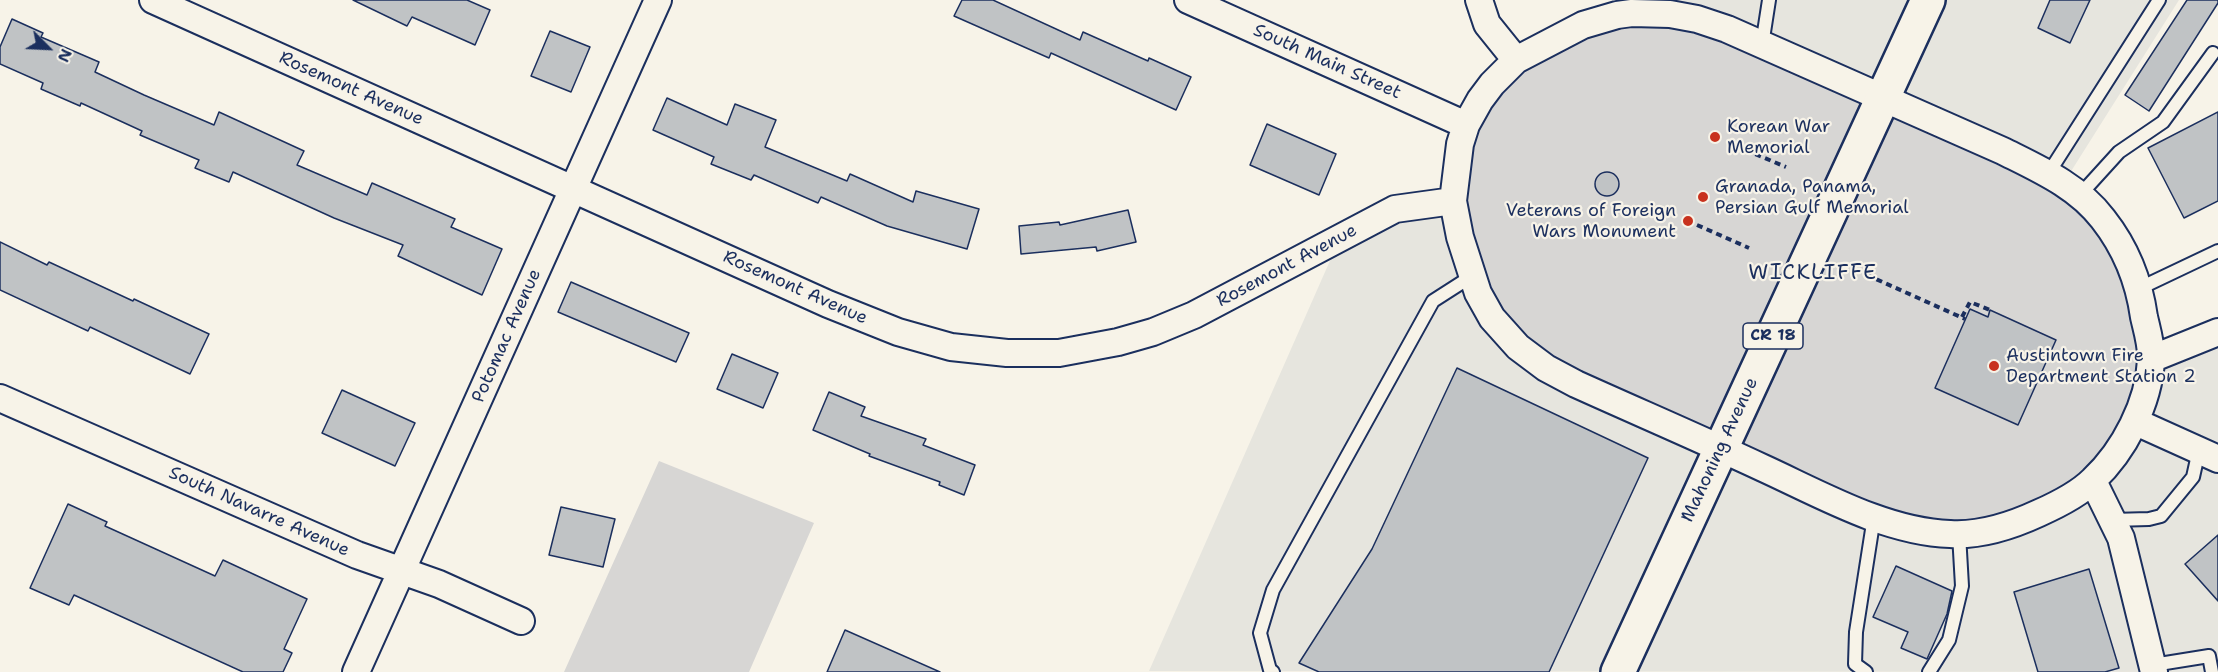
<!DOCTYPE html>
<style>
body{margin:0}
#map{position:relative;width:2218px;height:672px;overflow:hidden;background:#f7f3e8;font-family:"Shantell Sans",sans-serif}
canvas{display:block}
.north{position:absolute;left:18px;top:18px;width:60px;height:60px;-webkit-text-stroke:4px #f7f3e8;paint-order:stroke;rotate:114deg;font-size:16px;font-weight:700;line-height:24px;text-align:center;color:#1b2f5e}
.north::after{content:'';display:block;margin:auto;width:21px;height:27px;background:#1b2f5e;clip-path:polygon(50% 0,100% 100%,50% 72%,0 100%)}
</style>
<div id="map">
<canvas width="2218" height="672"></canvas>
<div class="north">N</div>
</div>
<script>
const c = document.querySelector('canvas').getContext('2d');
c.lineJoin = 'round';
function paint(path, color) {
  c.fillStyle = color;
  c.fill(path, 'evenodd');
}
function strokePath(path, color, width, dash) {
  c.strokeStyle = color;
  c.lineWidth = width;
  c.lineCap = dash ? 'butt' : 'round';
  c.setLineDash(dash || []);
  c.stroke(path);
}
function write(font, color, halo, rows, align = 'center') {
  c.font = font + ' "Shantell Sans",sans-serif';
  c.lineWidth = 4.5;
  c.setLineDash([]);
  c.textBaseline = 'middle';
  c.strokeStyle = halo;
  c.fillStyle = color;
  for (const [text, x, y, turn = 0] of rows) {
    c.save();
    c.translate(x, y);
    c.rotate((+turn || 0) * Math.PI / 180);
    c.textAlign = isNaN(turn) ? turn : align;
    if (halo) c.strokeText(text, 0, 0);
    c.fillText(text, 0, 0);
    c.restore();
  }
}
const built = new Path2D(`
 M1668 0H2179L2063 184 1670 14Z
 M1453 201 2151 359 2218 332V672L1149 671 1340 238Z`);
const green = new Path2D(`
 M1670 14 2048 174 2131 266 2143 405 2054 506 1920 532 1518 347 1460 237V144L1480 100 1566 33Z
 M659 461 814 523 749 672H564Z`);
const building = new Path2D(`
 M353 0H467L490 10 475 45 412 17 407 26Z
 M962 0H993L1080 40 1083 32 1148 61 1149 58 1191 77 1176 110 1051 53 1049 58 954 16Z
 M2050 0H2090L2070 43 2038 28Z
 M2187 0H2218V3L2149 111 2125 95Z
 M12 19 43 33 41 37 99 62 95 72 144 95 214 125 219 112 304 151 297 165 367 195 372 183 455 219 451 227 502 249 482 295 398 256 403 245 334 218 233 172 229 182 195 168 199 160 140 135 142 131 81 103 80 106 41 89 43 83 0 64V47Z
 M550 31 590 47 571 92 531 76Z
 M667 98 727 125 735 104 776 120 765 147 847 181 850 174 913 202 916 191 979 209 967 249 887 226 821 197 818 203 754 175 751 180 711 164 714 157 653 130Z
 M2218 112V201L2184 218 2148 148Z
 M1267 124 1336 154 1319 195 1250 165Z
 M1595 184a12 12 0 1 1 24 0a12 12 0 1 1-24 0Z
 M1128 210 1136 242 1097 251 1096 247 1021 254 1019 226 1059 222 1060 225Z
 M0 242 47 265 49 262 133 301 134 299 209 334 190 374 90 327 88 331 0 290Z
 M571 282 689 333 676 362 558 312Z
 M1970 309 1988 317 1990 310 2056 340 2018 425 1935 388Z
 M732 354 778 373 763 408 717 389Z
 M1457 368 1648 458 1549 672H1319L1299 663 1372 549Z
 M342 390 415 423 395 466 322 433Z
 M829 392 865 407 861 416 926 439 923 445 975 465 964 495 939 485 940 482 869 456 870 454 813 430Z
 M68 504 107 522 105 526 215 576 223 560 307 599 284 649 292 653 283 672H243L74 595 69 605 30 588Z
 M561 507 615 519 603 567 549 555Z
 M2218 535V601L2185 564Z
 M1896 566 1952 591 1947 614 1927 659 1901 648 1908 632 1873 617Z
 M2089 569 2119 668 2105 672H2038L2014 592Z
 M845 630 940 672H827Z`);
const path = new Path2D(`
 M1736 146 1786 167
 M1697 225 1749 248
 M1867 275 1965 319
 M1962 317 1970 302 1990 310`);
const lane = new Path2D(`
 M1762 45 1769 0
 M2048 174 2159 0
 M2079 196 2119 152 2163 122 2213 53
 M2138 289 2218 251
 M2112 520 2149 519 2161 516 2193 477 2199 450
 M2153 665 2209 656 2212 672
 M1273 672 1270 670 1260 633 1273 590 1433 301 1472 276
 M1866 672 1855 664 1856 632 1874 517
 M1929 672 1949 640 1962 586 1959 534`);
const street = new Path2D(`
 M153 0 828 304 898 332 951 347 1007 353H1059L1118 342 1153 332 1194 315 1395 209 1453 201
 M1188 0 1466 125
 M1479 0 1487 24 1516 60
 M1632 13 1670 14 1697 19 1727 29 2003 151C2039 169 2078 186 2103 219 2125 247 2139 281 2144 317 2147 330 2152 346 2151 360 2149 403 2124 451 2093 480 2079 494 2057 505 2039 513 2011 526 1981 536 1950 534 1886 532 1820 494 1763 468 1701 439 1638 412 1576 384L1546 368 1518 347 1492 318 1478 293 1460 237 1453 201 1460 144 1466 125 1480 100 1492 84 1516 60 1583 25 1617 15Z
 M2151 359 2218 332
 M0 398 357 555 439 584 521 621
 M2136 422 2218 459
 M2093 481 2121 538 2154 672
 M356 672 658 0`);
const primary = new Path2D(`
 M1618 672 1928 0`);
const markers = [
 [1715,137,6,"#c8321e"],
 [1703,197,6,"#c8321e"],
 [1688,221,6,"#c8321e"],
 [1994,366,6,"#c8321e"]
];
const shields = [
 [1773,336,60]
];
const shieldNames = [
 ["CR 18",1773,336]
];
const streetNames = [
 ["South Main Street",1327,62,24],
 ["Rosemont Avenue",351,89,24],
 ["Rosemont Avenue",1287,266,-28],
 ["Rosemont Avenue",795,288,24],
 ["Potomac Avenue",507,336,-66],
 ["Mahoning Avenue",1720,450,-65],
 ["South Navarre Avenue",259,512,24]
];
const poiNames = [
 ["Korean War",1727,127],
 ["Memorial",1727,148],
 ["Granada, Panama,",1715,187],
 ["Persian Gulf Memorial",1715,208],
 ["Veterans of Foreign",1676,211,"right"],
 ["Wars Monument",1676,232,"right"],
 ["Austintown Fire",2006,356],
 ["Department Station 2",2006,377]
];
const quarterNames = [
 ["WICKLIFFE",1813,274]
];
paint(built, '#e6e5de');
paint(green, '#d7d6d4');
paint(building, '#c0c3c5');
strokePath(building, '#1b2f5e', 1.5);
strokePath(lane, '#1b2f5e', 16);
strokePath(street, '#1b2f5e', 30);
strokePath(primary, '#1b2f5e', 38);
strokePath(path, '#1b2f5e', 4, [6, 4.5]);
strokePath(lane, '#f7f3e8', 12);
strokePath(street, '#f7f3e8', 26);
strokePath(primary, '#f7f3e8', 33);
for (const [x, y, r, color] of markers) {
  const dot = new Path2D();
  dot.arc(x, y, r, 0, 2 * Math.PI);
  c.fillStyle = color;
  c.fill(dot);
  strokePath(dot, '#f7f3e8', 2);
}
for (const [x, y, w] of shields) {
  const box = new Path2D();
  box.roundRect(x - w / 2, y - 13, w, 26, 4.5);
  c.fillStyle = '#f7f3e8';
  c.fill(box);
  strokePath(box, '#1b2f5e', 1.5);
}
write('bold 16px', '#1b2f5e', null, shieldNames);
write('18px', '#1b2f5e', '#f7f3e8', streetNames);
write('18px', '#1b2f5e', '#f7f3e8', poiNames, 'left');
c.letterSpacing = '1.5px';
write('21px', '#1b2f5e', '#f7f3e8', quarterNames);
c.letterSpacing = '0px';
</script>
